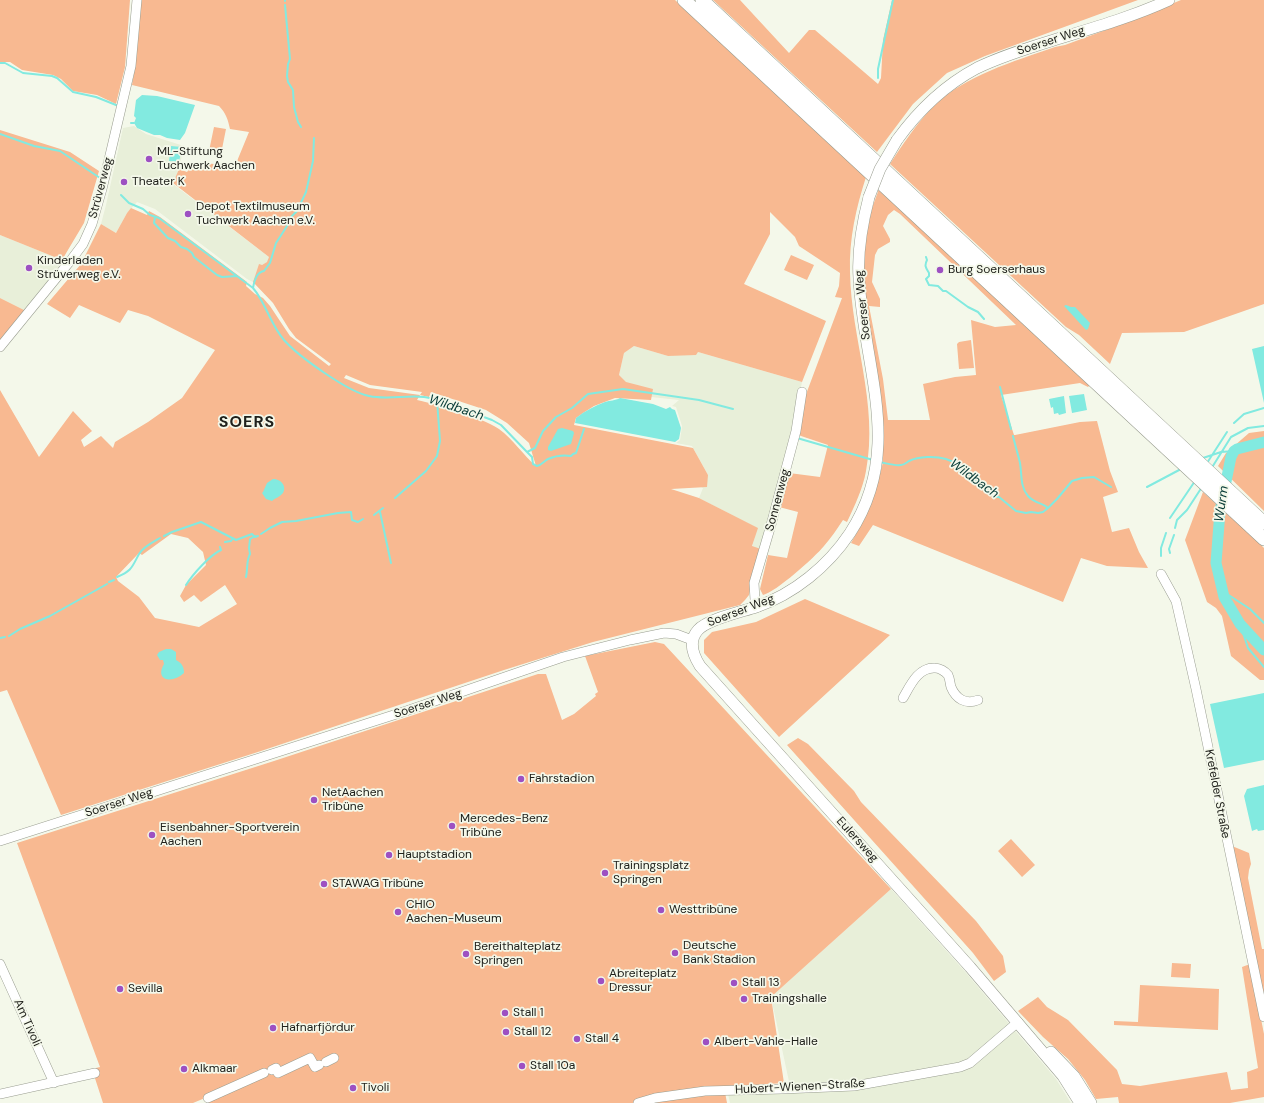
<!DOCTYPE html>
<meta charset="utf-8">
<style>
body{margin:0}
canvas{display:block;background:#f4f8ea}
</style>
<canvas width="1264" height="1103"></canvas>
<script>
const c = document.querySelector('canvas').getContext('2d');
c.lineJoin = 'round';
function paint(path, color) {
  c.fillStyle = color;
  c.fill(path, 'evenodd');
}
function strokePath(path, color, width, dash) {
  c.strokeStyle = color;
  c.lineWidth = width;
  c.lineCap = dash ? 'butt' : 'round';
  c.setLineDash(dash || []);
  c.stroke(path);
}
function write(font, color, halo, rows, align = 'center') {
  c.font = font + ' "DM Sans",sans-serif';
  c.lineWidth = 3.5;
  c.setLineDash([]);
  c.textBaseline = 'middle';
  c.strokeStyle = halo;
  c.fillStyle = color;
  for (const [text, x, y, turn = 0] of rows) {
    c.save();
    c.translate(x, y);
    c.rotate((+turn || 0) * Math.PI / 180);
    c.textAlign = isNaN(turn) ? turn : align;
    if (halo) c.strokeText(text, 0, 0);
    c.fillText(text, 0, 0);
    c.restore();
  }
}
const built = new Path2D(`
 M134 126 146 134 184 146 179 169 173 184 269 257 268 262 262 265H259L253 282 247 279 155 209 137 202 127 213 116 233 101 224 106 205 123 128Z
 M0 235 62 260 53 276 26 311 0 298Z
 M634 346 668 356 698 352 802 382 783 472 761 549 752 547 757 528 699 498 703 488 701 487 708 475 692 446 676 443 680 440 682 426 676 407 672 406 679 400 623 394 619 375 624 353Z
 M891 889 967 974 1056 1079 1071 1103H730L728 1094 791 1091 771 997Z`);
const green = new Path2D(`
 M0 0H130L125 67 116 104 97 95 73 91 61 79 53 75 22 70 10 62H0Z
 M141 0H675L866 177C856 208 849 239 850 272 851 339 879 404 866 471 863 488 855 505 847 522L843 520C837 529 831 538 824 546 815 557 776 592 763 595L760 589 768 555 787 558 798 512 779 507 789 473 820 477 828 445 798 435 805 397 842 298 835 297 839 286 840 273 799 246 795 237 770 212V234L744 284 826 321 802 382 698 352 696 355 668 356 634 346 624 353 619 375 626 382 653 389 651 400 615 398 594 406 583 413 576 418 574 425 693 448 708 475 707 487 671 489 699 498 758 528 752 546 761 549 752 577 749 595 745 600 740 605 593 642 504 670 261 751 61 815 7 690 0 692V390L39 457 73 411 92 431 81 440 84 447 101 436 113 448 115 442 148 422 182 398 215 350 148 316 128 310 120 323 79 305 70 318 47 304 81 264 101 224 116 233 127 213 131 208 147 215 149 211 160 217 247 282 246 286 255 294 263 298 270 306 290 336 329 366 331 364 296 338 289 329 273 303 253 282 259 264 262 265 267 262 269 257 173 183 179 169 187 172 190 168 196 170 204 163 235 166 249 132 230 129C228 120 226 113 219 106L132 85 135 67ZM346 375 370 385 422 392 420 395 369 388 344 378ZM431 392 486 410 507 423 529 443 536 466C523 455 513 439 499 429 479 416 440 405 417 400L420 395 429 397ZM171 534 188 538 203 552 206 565 186 585 180 596 184 602 194 595 201 602 225 585 237 604 199 627 155 618 139 597 118 581 116 577 139 553 142 555Z
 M713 0H740L789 53 809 30H815L878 84 881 78 883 40 892 0H1138L985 56 947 73 913 104 877 152Z
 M1181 0H1264V304L1184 332 1122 333 1110 364 1079 335 1066 327 890 164C903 144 916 124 933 107 965 75 1013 62 1055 47L1065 45 1133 20Z
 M214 127 226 129 221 154 209 151Z
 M0 130 70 152 99 171 84 223 62 260 0 235Z
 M879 189 1090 385 1088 387 1080 383 1001 395 1014 435H1015L1080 422 1097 421 1110 471 1118 492 1103 497 1112 532 1129 528 1139 552 1148 568 1107 566 1081 558 1063 602 873 525 859 546 851 543 865 518 880 474 883 462 882 422 869 330 863 264 866 236 872 208ZM894 210 900 214 1016 325 995 327 971 320 976 375 955 377 923 384 930 420H888L883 379 869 306 880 307V299L872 282 875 255 878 249 890 242V239L883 226 888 215Z
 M791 255 814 265 807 280 784 270Z
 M0 298 26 311 0 342Z
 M971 340 974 368 959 369 957 344 959 342Z
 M1264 431V511L1218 466 1226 453 1249 433Z
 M1203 492 1230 517 1231 516 1264 548V680H1260L1231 656 1222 616 1216 608 1207 602 1185 540Z
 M805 599 890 635 779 737 704 653V640L712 632 756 622Z
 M655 642 664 644 891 889 771 997 784 1083 724 1087 727 1103H208L205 1098 193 1103H103L92 1069 100 1067 17 843 274 761 538 674H546L562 720 574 714 596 696 595 694 598 692 585 656Z
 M798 738 808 744 854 791 861 802 976 921 1003 956 1006 972 994 981 973 953 787 745Z
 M1011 839 1035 865 1022 877 998 851Z
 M1232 846 1249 853 1251 864 1249 870 1248 878 1262 949H1264V996Z
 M1172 963 1191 964 1190 978 1171 977Z
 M1250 964 1264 1034V1097L1230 1103H1119L1118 1097 1096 1099 1085 1080 1068 1059 1043 1037 1018 1011 1038 997 1047 1007 1068 1020 1117 1070 1122 1084 1140 1086 1227 1072 1231 1090 1248 1088 1247 1072 1258 1068 1242 967Z
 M1140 985 1219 989 1218 1030 1114 1025V1021L1138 1022Z`);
const water = new Path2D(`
 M142 95 157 96 195 105 185 133 180 140 167 138 160 135H154L137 128 134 123 136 118 134 116 136 100Z
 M171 146 182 147 179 162 169 161Z
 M1066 305 1071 307H1075L1090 323 1088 329 1086 330 1065 307 1064 306Z
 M1264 346V403L1252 349Z
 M1084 394 1087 410 1072 413 1069 396Z
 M1064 396 1066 413 1059 415 1058 413 1054 414 1053 407 1051 408 1049 399Z
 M620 398 653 404 666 409 670 407 672 409 675 410 681 428 679 439 675 442 575 423 576 418C585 411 594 406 605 402 610 400 615 401 620 398Z
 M562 428 573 431 574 433 571 444 551 451 548 450V447L558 429Z
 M273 479C281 479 287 486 283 493 280 497 275 498 272 501L266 499 262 493 263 492 267 483Z
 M166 649H171L176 652V660C182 663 184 667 184 673 173 684 154 681 164 664L163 660H160L157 655 159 652Z
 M1264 693V760L1224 768 1210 704Z
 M1264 785V830L1258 831 1257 829 1252 831 1244 796 1247 789Z`);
const stream = new Path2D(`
 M285 0V1
 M285 5 290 59 288 64 287 76 288 82 293 90 294 107 298 122 301 127
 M0 63H5L23 73 52 76 57 78 73 92 96 97 116 105
 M878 78V69L893 0
 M131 123H134
 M0 134 34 146 60 151 100 178
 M121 195 129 203 143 209 150 215 159 218 253 288C266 303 270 324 284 340 298 356 348 392 369 396 386 400 407 395 424 397 433 398 442 402 451 404L454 406 492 420 501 425 527 452 535 448 543 431 556 417 572 408 588 394 623 389 699 400 733 409
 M155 217 154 223 168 238 175 241 181 247 187 249 192 253 194 257 217 275 222 277 237 276
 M926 257 927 260C924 266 926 268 929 273V276L926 279 929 285 938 286 943 291H946L968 307 978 312 984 319
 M253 288C254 282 257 272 264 271L270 263 276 243 289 223 291 217 297 211 306 192 313 161 314 138
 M1000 387 1011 429
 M1234 423 1244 414 1264 408
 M1013 436C1015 445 1018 454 1020 463 1022 474 1020 487 1028 496 1035 504 1042 502 1048 508
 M797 438 873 460
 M527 452 532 457 533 464 537 466C542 465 544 461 548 459 555 456 564 455 571 456L573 454 576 453 584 429
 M1203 458 1221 452 1234 451
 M879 462C886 463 894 466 901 465 904 465 906 463 909 461 919 456 936 456 946 459 966 465 973 484 991 492V494L995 497H999L1016 511 1026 513 1031 512 1038 513 1043 512 1048 508 1057 499 1072 481 1082 478 1094 477 1111 487
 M1207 463 1227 432
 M1211 469 1231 437 1248 428 1264 426
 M1147 487 1181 469
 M395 498 426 471 437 456 440 441 437 400
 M380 512 391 563
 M374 515 383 508
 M1170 518 1195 481
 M1175 528 1177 520 1187 510 1202 487
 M261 534 270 528 282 522 296 521 338 513 351 512 352 520 358 522 363 519
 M164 536 172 532 201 522 236 540 252 534 255 537 258 536
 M225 542 231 541 233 538
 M1170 553 1169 549 1174 535
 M1161 556V548L1166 533
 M117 577C132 571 132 567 139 554 143 547 153 542 160 538
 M246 577C248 569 246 561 250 554L249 548 250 539 255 536
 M109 582 114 580
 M186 585C193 574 210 555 221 550L220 547
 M1221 590 1250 609 1264 623
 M1240 624 1248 648 1264 667
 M9 636 20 629 50 616 107 584
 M0 638 5 637`);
const river = new Path2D(`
 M1264 442 1237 449 1234 451 1231 457 1220 511 1216 563 1224 597 1240 624 1264 650`);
const minor = new Path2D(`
 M0 347 71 260 83 244 92 224 102 189 131 66 137 0
 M1161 574 1176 601 1196 689 1264 1017
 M758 607 755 600 754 583 771 525 796 431 802 392
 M903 698C910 686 918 667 935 668 939 668 945 671 948 675 950 679 950 684 951 687 956 699 966 705 978 700
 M0 841 406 711 563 657 630 640 664 633 676 634 692 640
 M0 964 54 1083
 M326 1062 334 1058
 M272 1070 276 1068 278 1073 310 1058 315 1067 319 1065
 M0 1094 95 1073
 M208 1098 264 1073
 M638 1103 655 1098 705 1091 782 1089 854 1086 960 1067 970 1063 1018 1022`);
const major = new Path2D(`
 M897 140C918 111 945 85 977 68 1002 56 1028 48 1054 40 1093 28 1132 17 1169 0
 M869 197C862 224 857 250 859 278 863 367 905 449 850 533 828 566 794 594 756 607 741 612 708 619 698 630 688 641 693 655 700 666L970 967 1063 1076 1080 1103
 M1051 1052 1074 1076 1091 1103`);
const highway = new Path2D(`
 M684 0 1264 539
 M702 0 1264 523`);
const majorBridge = new Path2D(`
 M869 197 880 169 897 140`);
const markers = [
 [149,159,4,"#9d50c2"],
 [124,182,4,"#9d50c2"],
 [188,214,4,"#9d50c2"],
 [29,268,4,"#9d50c2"],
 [940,270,4,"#9d50c2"],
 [521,779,4,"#9d50c2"],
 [314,800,4,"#9d50c2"],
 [452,826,4,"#9d50c2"],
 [152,835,4,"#9d50c2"],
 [389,855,4,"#9d50c2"],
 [605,873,4,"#9d50c2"],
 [324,884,4,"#9d50c2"],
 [661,910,4,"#9d50c2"],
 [398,912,4,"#9d50c2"],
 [675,953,4,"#9d50c2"],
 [466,954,4,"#9d50c2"],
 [601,981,4,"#9d50c2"],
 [734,983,4,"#9d50c2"],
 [120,989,4,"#9d50c2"],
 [744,999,4,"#9d50c2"],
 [505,1013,4,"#9d50c2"],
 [273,1028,4,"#9d50c2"],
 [506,1032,4,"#9d50c2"],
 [577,1039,4,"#9d50c2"],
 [706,1042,4,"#9d50c2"],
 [522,1066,4,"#9d50c2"],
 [184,1069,4,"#9d50c2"],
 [353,1088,4,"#9d50c2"]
];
const streetNames = [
 ["Soerser Weg",1051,41,-18],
 ["Strüverweg",101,188,-75],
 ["Soerser Weg",863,305,-96],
 ["Sonnenweg",778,500,-75],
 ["Soerser Weg",741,611,-21],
 ["Soerser Weg",428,704,-18],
 ["Krefelder Straße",1217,794,79],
 ["Soerser Weg",119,803,-18],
 ["Eulersweg",857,840,48],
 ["Am Tivoli",27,1023,66],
 ["Hubert-Wienen-Straße",800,1087,-3]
];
const poiNames = [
 ["ML-Stiftung",157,152],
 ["Tuchwerk Aachen",157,166],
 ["Theater K",132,182],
 ["Depot Textilmuseum",196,207],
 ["Tuchwerk Aachen e.V.",196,221],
 ["Kinderladen",37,261],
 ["Strüverweg e.V.",37,275],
 ["Burg Soerserhaus",948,270],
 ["Fahrstadion",529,779],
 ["NetAachen",322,793],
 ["Tribüne",322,807],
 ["Mercedes-Benz",460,819],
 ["Tribüne",460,833],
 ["Eisenbahner-Sportverein",160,828],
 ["Aachen",160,842],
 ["Hauptstadion",397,855],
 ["Trainingsplatz",613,866],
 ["Springen",613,880],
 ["STAWAG Tribüne",332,884],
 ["CHIO",406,905],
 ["Aachen-Museum",406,919],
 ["Westtribüne",669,910],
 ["Deutsche",683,946],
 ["Bank Stadion",683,960],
 ["Bereithalteplatz",474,947],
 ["Springen",474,961],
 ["Abreiteplatz",609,974],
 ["Dressur",609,988],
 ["Stall 13",742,983],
 ["Sevilla",128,989],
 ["Trainingshalle",752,999],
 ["Stall 1",513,1013],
 ["Hafnarfjördur",281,1028],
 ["Stall 12",514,1032],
 ["Stall 4",585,1039],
 ["Albert-Vahle-Halle",714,1042],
 ["Stall 10a",530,1066],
 ["Alkmaar",192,1069],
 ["Tivoli",361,1088]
];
const waterNames = [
 ["Wildbach",456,408,18],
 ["Wildbach",974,479,36],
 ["Wurm",1222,504,-82]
];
const districtNames = [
 ["SOERS",247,423]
];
paint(built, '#e8efd9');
paint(green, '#f8b991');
paint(water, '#82eae0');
strokePath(stream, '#82eae0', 2);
strokePath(river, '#82eae0', 11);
strokePath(minor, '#999d90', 10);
strokePath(major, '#999d90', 12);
strokePath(highway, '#999d90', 14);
strokePath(minor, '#fff', 9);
strokePath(major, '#fff', 11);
strokePath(highway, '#fff', 13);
strokePath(majorBridge, '#999d90', 12, []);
strokePath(majorBridge, '#fff', 11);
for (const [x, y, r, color] of markers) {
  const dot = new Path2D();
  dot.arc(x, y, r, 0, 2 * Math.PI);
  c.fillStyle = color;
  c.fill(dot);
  strokePath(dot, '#f4f8ea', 1.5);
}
write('12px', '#20211c', '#f4f8ea', streetNames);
write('12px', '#20211c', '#f4f8ea', poiNames, 'left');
write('italic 13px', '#053935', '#f4f8ea', waterNames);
c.letterSpacing = '1px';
write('bold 16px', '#20211c', '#f4f8ea', districtNames);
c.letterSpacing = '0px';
</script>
